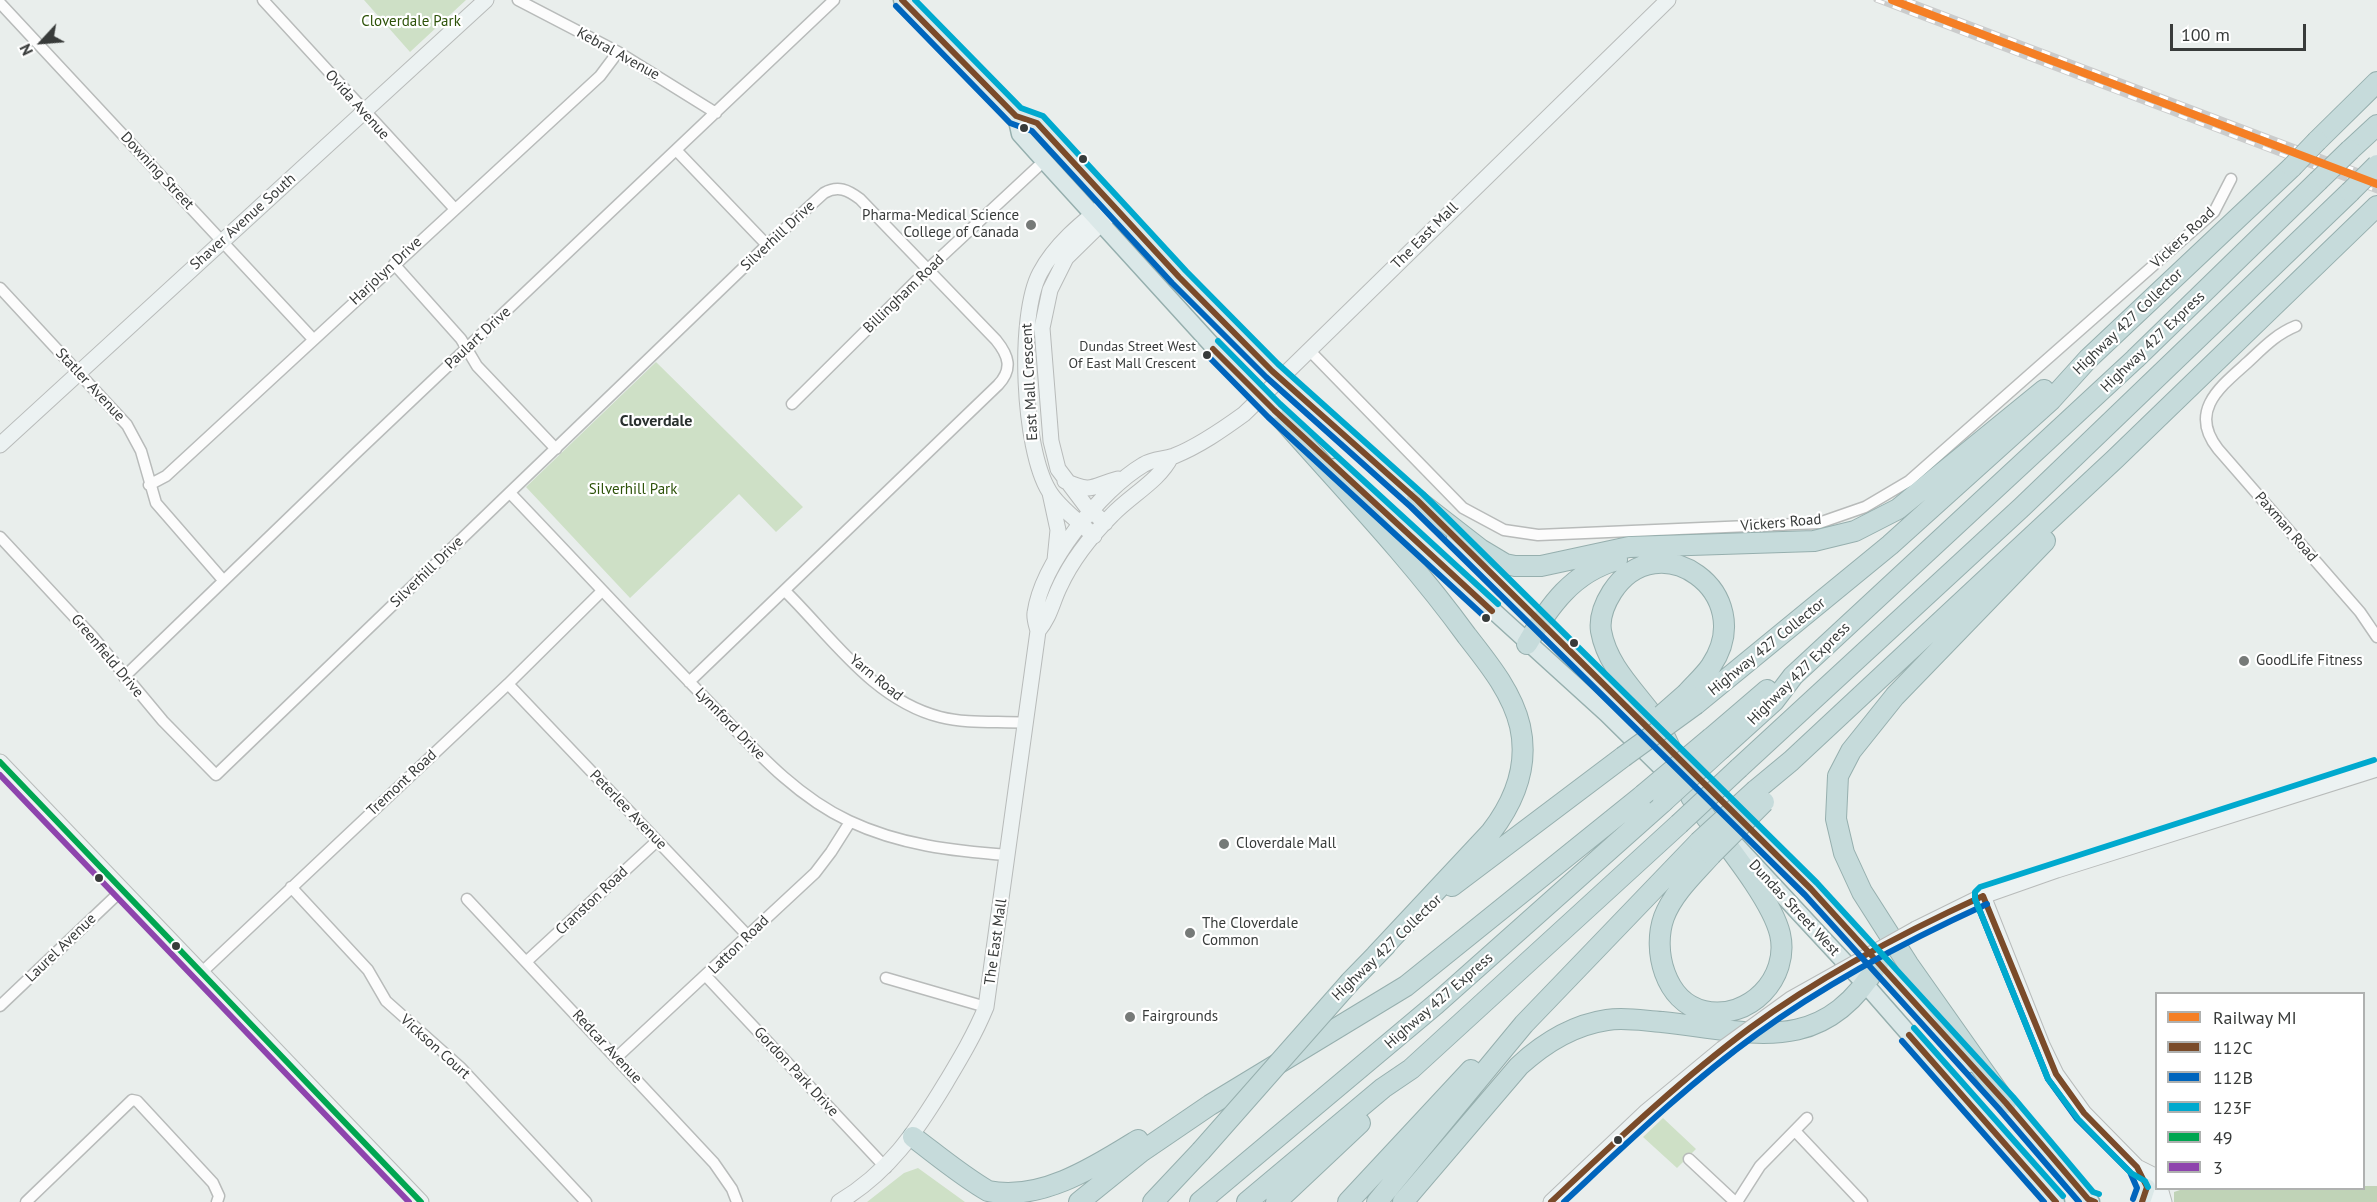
<!DOCTYPE html>
<style>
body{margin:0}
#map{position:relative;width:2377px;height:1202px;overflow:hidden;background:#e9eeec;font-family:"PT Sans",sans-serif}
canvas{display:block}
.legend{position:absolute;left:2155px;top:992px;width:210px;height:198px;box-sizing:border-box;background:#fff;border:2px solid #afb1b0;margin:0;padding:8px 10px;list-style:none;font-size:18px;color:#383b3a}
.legend li{display:flex;align-items:center;gap:12px;height:30px}
.legend b{width:30px;border:2px solid #afb1b0}
.north{position:absolute;left:12px;top:12px;width:60px;height:60px;-webkit-text-stroke:4px #fff;paint-order:stroke;rotate:244deg;font-size:16px;font-weight:700;line-height:24px;text-align:center;color:#383b3a}
.north::after{content:'';display:block;margin:auto;width:21px;height:27px;background:#383b3a;clip-path:polygon(50% 0,100% 100%,50% 72%,0 100%)}
.scale{position:absolute;left:2170px;top:24px;width:136px;height:27px;box-sizing:border-box;border:3px solid #383b3a;border-top:0;padding-left:8px;font-size:18px;line-height:21px;white-space:nowrap;color:#383b3a;-webkit-text-stroke:4px #fff;paint-order:stroke}
</style>
<div id="map">
<canvas width="2377" height="1202"></canvas>
<ul class="legend">
<li><b style="height:8px;background:#f57f25"></b>Railway MI</li>
<li><b style="height:8px;background:#7a4b2a"></b>112C</li>
<li><b style="height:8px;background:#0065bd"></b>112B</li>
<li><b style="height:8px;background:#00a9ce"></b>123F</li>
<li><b style="height:8px;background:#00a651"></b>49</li>
<li><b style="height:8px;background:#8e44ad"></b>3</li>
</ul>
<div class="north">N</div>
<div class="scale">100 m</div>
</div>
<script>
const c = document.querySelector('canvas').getContext('2d');
c.lineJoin = 'round';
function paint(path, color) {
  c.fillStyle = color;
  c.fill(path, 'evenodd');
}
function strokePath(path, color, width, dash) {
  c.strokeStyle = color;
  c.lineWidth = width;
  c.lineCap = dash ? 'butt' : 'round';
  c.setLineDash(dash || []);
  c.stroke(path);
}
function write(font, color, halo, rows, align = 'center') {
  c.font = font + ' "PT Sans",sans-serif';
  c.lineWidth = 4.5;
  c.setLineDash([]);
  c.textBaseline = 'middle';
  c.strokeStyle = halo;
  c.fillStyle = color;
  for (const [text, x, y, turn = 0] of rows) {
    c.save();
    c.translate(x, y);
    c.rotate((+turn || 0) * Math.PI / 180);
    c.textAlign = isNaN(turn) ? turn : align;
    if (halo) c.strokeText(text, 0, 0);
    c.fillText(text, 0, 0);
    c.restore();
  }
}
const green = new Path2D(`
 M364 0H466L410 52Z
 M656 362 803 507 776 532 739 494 630 598 526 487Z
 M1663 1118 1696 1149 1677 1168 1643 1137Z
 M918 1168 965 1202H867L904 1173Z`);
const forest = new Path2D(`
 M2364 1186H2377V1202H2174V1192L2186 1188H2364Z`);
const street = new Path2D(`
 M263 0 454 208
 M518 0 618 52 716 113
 M0 3 313 339
 M676 150 767 245
 M394 264 461 339 477 366 556 449
 M0 288 127 425 141 451 156 503 223 580
 M2296 326C2276 334 2263 348 2248 362 2220 387 2188 411 2218 449L2360 612 2377 637
 M1309 350 1463 508 1504 530 1538 535 1819 523 1865 507 1909 481 2214 212 2231 179
 M792 404 928 269 1044 161
 M149 485 166 476 600 76 618 52
 M510 493C575 561 639 630 705 698 749 743 791 794 849 821 900 845 953 851 1008 855
 M0 537 93 637 163 721 216 775 767 245 824 193C838 185 848 190 860 199L996 340C1009 356 1013 369 998 385L689 682
 M785 591C831 636 873 700 940 717 968 724 998 721 1026 723
 M124 677 355 454 834 0
 M508 684 748 936
 M291 887 368 970 386 1001 460 1067 586 1202
 M467 899 714 1163 732 1189 737 1202
 M527 961 657 841
 M201 973 508 684 602 591
 M706 976 886 1168
 M886 978 986 1007
 M0 1006 122 890
 M616 1058 815 873 831 852 850 822
 M1796 1132 1862 1202
 M1689 1159 1735 1202
 M26 1202 132 1100 137 1101 213 1183 219 1196 217 1202
 M1737 1202 1760 1166 1807 1118`);
const secondary = new Path2D(`
 M0 445 486 0
 M1065 481C1094 494 1091 486 1118 479
 M1050 493 1058 530 1055 560
 M1105 523 1086 506 1058 469 1051 441 1042 328 1050 290 1066 258 1116 209
 M1094 536C1080 522 1059 508 1049 491 1023 449 1017 316 1040 273 1056 243 1083 222 1109 201
 M1038 631C1050 617 1052 602 1060 586 1072 560 1092 535 1112 515 1131 495 1159 481 1171 457
 M0 762 421 1202
 M1983 896 2042 1045 2056 1074 2084 1113 2137 1167 2151 1174 2156 1182
 M1916 929 1983 896 2057 870 2377 769
 M2142 1181 2149 1190 2152 1202
 M2160 1188 2164 1202
 M839 1202C888 1173 916 1132 945 1084 960 1059 975 1034 986 1007L1038 631C1037 626 1034 619 1035 613 1042 563 1101 490 1143 465 1154 458 1163 460 1174 456 1199 446 1222 430 1244 414L1668 0
 M1551 1202 1647 1111 1722 1049`);
const primary = new Path2D(`
 M902 0 1016 116 1037 123 1179 277 1272 371
 M1016 116 1020 134 1037 153 1251 388
 M1293 391 1426 509
 M1335 467 1607 714 1677 783
 M1455 538 1663 743
 M1686 766 1811 889 1970 1064
 M1736 845 1866 985 2056 1202
 M1998 1094 2091 1202
 M2142 1202 2147 1187`);
const highway = new Path2D(`
 M2317 141 2377 82
 M2350 150 2377 125
 M1274 410C1339 484 1409 556 1467 636 1488 663 1512 692 1520 726 1529 766 1514 802 1491 832L1376 955
 M1417 500 1480 549 1505 564 1515 566H1541L1629 547 1814 541 1855 531 1898 509 2044 390
 M1527 644C1549 606 1573 572 1617 560
 M1696 704 1890 545 2051 400 2088 359 2292 167
 M1711 738 1767 690
 M1721 749 1774 701 1793 676 2135 359 2318 181
 M1672 752C1666 740 1661 726 1653 716 1633 689 1607 665 1601 631 1599 617 1605 603 1612 592 1658 521 1760 593 1711 666 1705 675 1695 684 1687 693
 M1739 768 2022 507 2350 192
 M1756 790 1791 761 2115 459 2377 206
 M1691 797C1715 831 1771 896 1780 934 1790 978 1749 1021 1704 1011 1665 1002 1652 950 1664 917 1673 893 1695 873 1711 855
 M1452 886 1623 757
 M1350 982 1386 945
 M2006 1103 1908 964 1862 892 1844 853 1836 819 1838 776 1851 751 1895 696 2045 541
 M913 1137C937 1155 962 1176 988 1191 1041 1202 1096 1166 1138 1140
 M1079 1202 1141 1152 1210 1105 1406 986 1643 795
 M1153 1202 1201 1151
 M1200 1202 1436 1004 1663 802
 M1247 1202 1383 1088 1411 1069 1679 824
 M1276 1202 1360 1123
 M1348 1202 1471 1070
 M1377 1202 1524 1024 1699 842
 M1403 1202 1519 1066C1544 1043 1573 1025 1607 1020 1625 1017 1645 1021 1662 1022 1752 1032 1822 1058 1878 964`);
const rail = new Path2D(`
 M1876 0 2377 191
 M1907 0 2377 178`);
const secondaryBridge = new Path2D(`
 M1722 1049 1791 999 1916 929`);
const primaryBridge = new Path2D(`
 M1272 371 1293 391
 M1251 388 1274 410`);
const highwayBridge = new Path2D(`
 M2292 167 2317 141
 M2318 181 2350 150
 M2350 192 2377 165
 M1662 715 1687 693
 M1623 757 1696 704
 M1643 795 1711 738
 M1663 802 1721 749
 M1679 824 1739 768
 M1699 842 1756 790
 M1711 855 1764 802
 M1201 1151 1350 982`);
const bus1 = new Path2D(`
 M902 0 1016 116 1037 123 1179 277 1272 371 1417 500 1811 889 2006 1103 2088 1199 2095 1202
 M1213 349 1274 410 1492 611
 M1983 896 2056 1074 2084 1113 2137 1167 2147 1187 2142 1202
 M1909 1035 2056 1202
 M1551 1202C1615 1142 1679 1081 1750 1028 1822 975 1902 933 1983 896`);
const bus2 = new Path2D(`
 M896 6 1010 123 1032 131 1172 283 1266 377 1411 507 1805 895 1999 1109 2079 1202
 M1207 355 1268 417 1486 618
 M1975 899 2048 1079 2077 1119 2130 1172 2137 1188 2133 1199
 M1902 1041 2044 1202
 M1564 1202C1626 1144 1688 1084 1757 1034 1828 982 1906 941 1987 904`);
const bus3 = new Path2D(`
 M915 0 1021 108 1043 116 1186 271 1278 364 1423 494 1817 883 2013 1097 2093 1192 2099 1194
 M1218 341 1280 404 1498 604
 M1914 1028 2063 1196
 M2148 1187 2145 1181 2131 1173 2078 1119 2048 1079 1975 899V892L1980 887 2374 760`);
const bus4 = new Path2D(`
 M0 762 421 1202`);
const bus5 = new Path2D(`
 M0 775 409 1202`);
const rail1 = new Path2D(`
 M1892 0 2377 184`);
const markers = [
 [1024,128,5,"#383b3a"],
 [1083,159,5,"#383b3a"],
 [1031,225,6,"#767a78"],
 [1207,355,5,"#383b3a"],
 [1486,618,5,"#383b3a"],
 [1574,643,5,"#383b3a"],
 [2244,661,6,"#767a78"],
 [1224,844,6,"#767a78"],
 [99,878,5,"#383b3a"],
 [1190,933,6,"#767a78"],
 [176,946,5,"#383b3a"],
 [1130,1017,6,"#767a78"],
 [1618,1140,5,"#383b3a"]
];
const busNames = [
 ["Dundas Street West",1196,347],
 ["Of East Mall Crescent",1196,364]
];
const parkNames = [
 ["Cloverdale Park",411,22],
 ["Silverhill Park",633,490]
];
const streetNames = [
 ["Kebral Avenue",618,54,29],
 ["Ovida Avenue",357,105,48],
 ["Downing Street",157,171,47],
 ["Shaver Avenue South",243,222,-42],
 ["Silverhill Drive",778,236,-43],
 ["The East Mall",1425,236,-45],
 ["Vickers Road",2183,238,-43],
 ["Harjolyn Drive",386,271,-43],
 ["Billingham Road",904,294,-44],
 ["Highway 427 Collector",2128,322,-44],
 ["Paulart Drive",478,338,-43],
 ["Highway 427 Express",2153,342,-44],
 ["East Mall Crescent",1030,382,-93],
 ["Statler Avenue",90,385,47],
 ["Vickers Road",1781,523,-5],
 ["Paxman Road",2286,527,49],
 ["Silverhill Drive",427,572,-44],
 ["Highway 427 Collector",1767,647,-39],
 ["Greenfield Drive",107,656,50],
 ["Highway 427 Express",1799,674,-45],
 ["Yarn Road",876,678,39],
 ["Lynnford Drive",730,724,46],
 ["Tremont Road",402,783,-43],
 ["Peterlee Avenue",628,810,46],
 ["Cranston Road",592,901,-43],
 ["Dundas Street West",1794,908,47],
 ["The East Mall",996,942,-82],
 ["Latton Road",739,945,-44],
 ["Laurel Avenue",61,948,-44],
 ["Highway 427 Collector",1387,948,-44],
 ["Highway 427 Express",1439,1001,-41],
 ["Vickson Court",435,1047,42],
 ["Redcar Avenue",607,1047,47],
 ["Gordon Park Drive",796,1072,47]
];
const poiNames = [
 ["Pharma-Medical Science",1019,216,"right"],
 ["College of Canada",1019,233,"right"],
 ["GoodLife Fitness",2256,661],
 ["Cloverdale Mall",1236,844],
 ["The Cloverdale",1202,924],
 ["Common",1202,941],
 ["Fairgrounds",1142,1017]
];
const neighbourhoodNames = [
 ["Cloverdale",656,421]
];
paint(green, '#cee0c6');
paint(forest, '#c0d3b7');
strokePath(street, '#b8bbba', 13);
strokePath(secondary, '#b8bbba', 17);
strokePath(primary, '#96afae', 19);
strokePath(highway, '#96afae', 22);
strokePath(street, '#fcfcfc', 10);
strokePath(secondary, '#ecf2f2', 15);
strokePath(primary, '#dbe8e8', 16);
strokePath(highway, '#c6dbdb', 20);
strokePath(rail, '#cbcccc', 5);
strokePath(rail, '#fff', 3, [9]);
strokePath(secondaryBridge, '#b8bbba', 17, []);
strokePath(primaryBridge, '#96afae', 19, []);
strokePath(highwayBridge, '#96afae', 22, []);
strokePath(secondaryBridge, '#ecf2f2', 15);
strokePath(primaryBridge, '#dbe8e8', 16);
strokePath(highwayBridge, '#c6dbdb', 20);
strokePath(bus1, '#7a4b2a', 6);
strokePath(bus2, '#0065bd', 6);
strokePath(bus3, '#00a9ce', 6);
strokePath(bus4, '#00a651', 6);
strokePath(bus5, '#8e44ad', 6);
strokePath(rail1, '#f57f25', 8);
for (const [x, y, r, color] of markers) {
  const dot = new Path2D();
  dot.arc(x, y, r, 0, 2 * Math.PI);
  c.fillStyle = color;
  c.fill(dot);
  strokePath(dot, '#fff', 2);
}
write('14px', '#383b3a', '#fff', busNames, 'right');
write('15px', '#2d5209', '#fff', parkNames);
write('15px', '#383b3a', '#fff', streetNames);
write('15px', '#383b3a', '#fff', poiNames, 'left');
write('bold 16px', '#29302e', '#fff', neighbourhoodNames);
</script>
